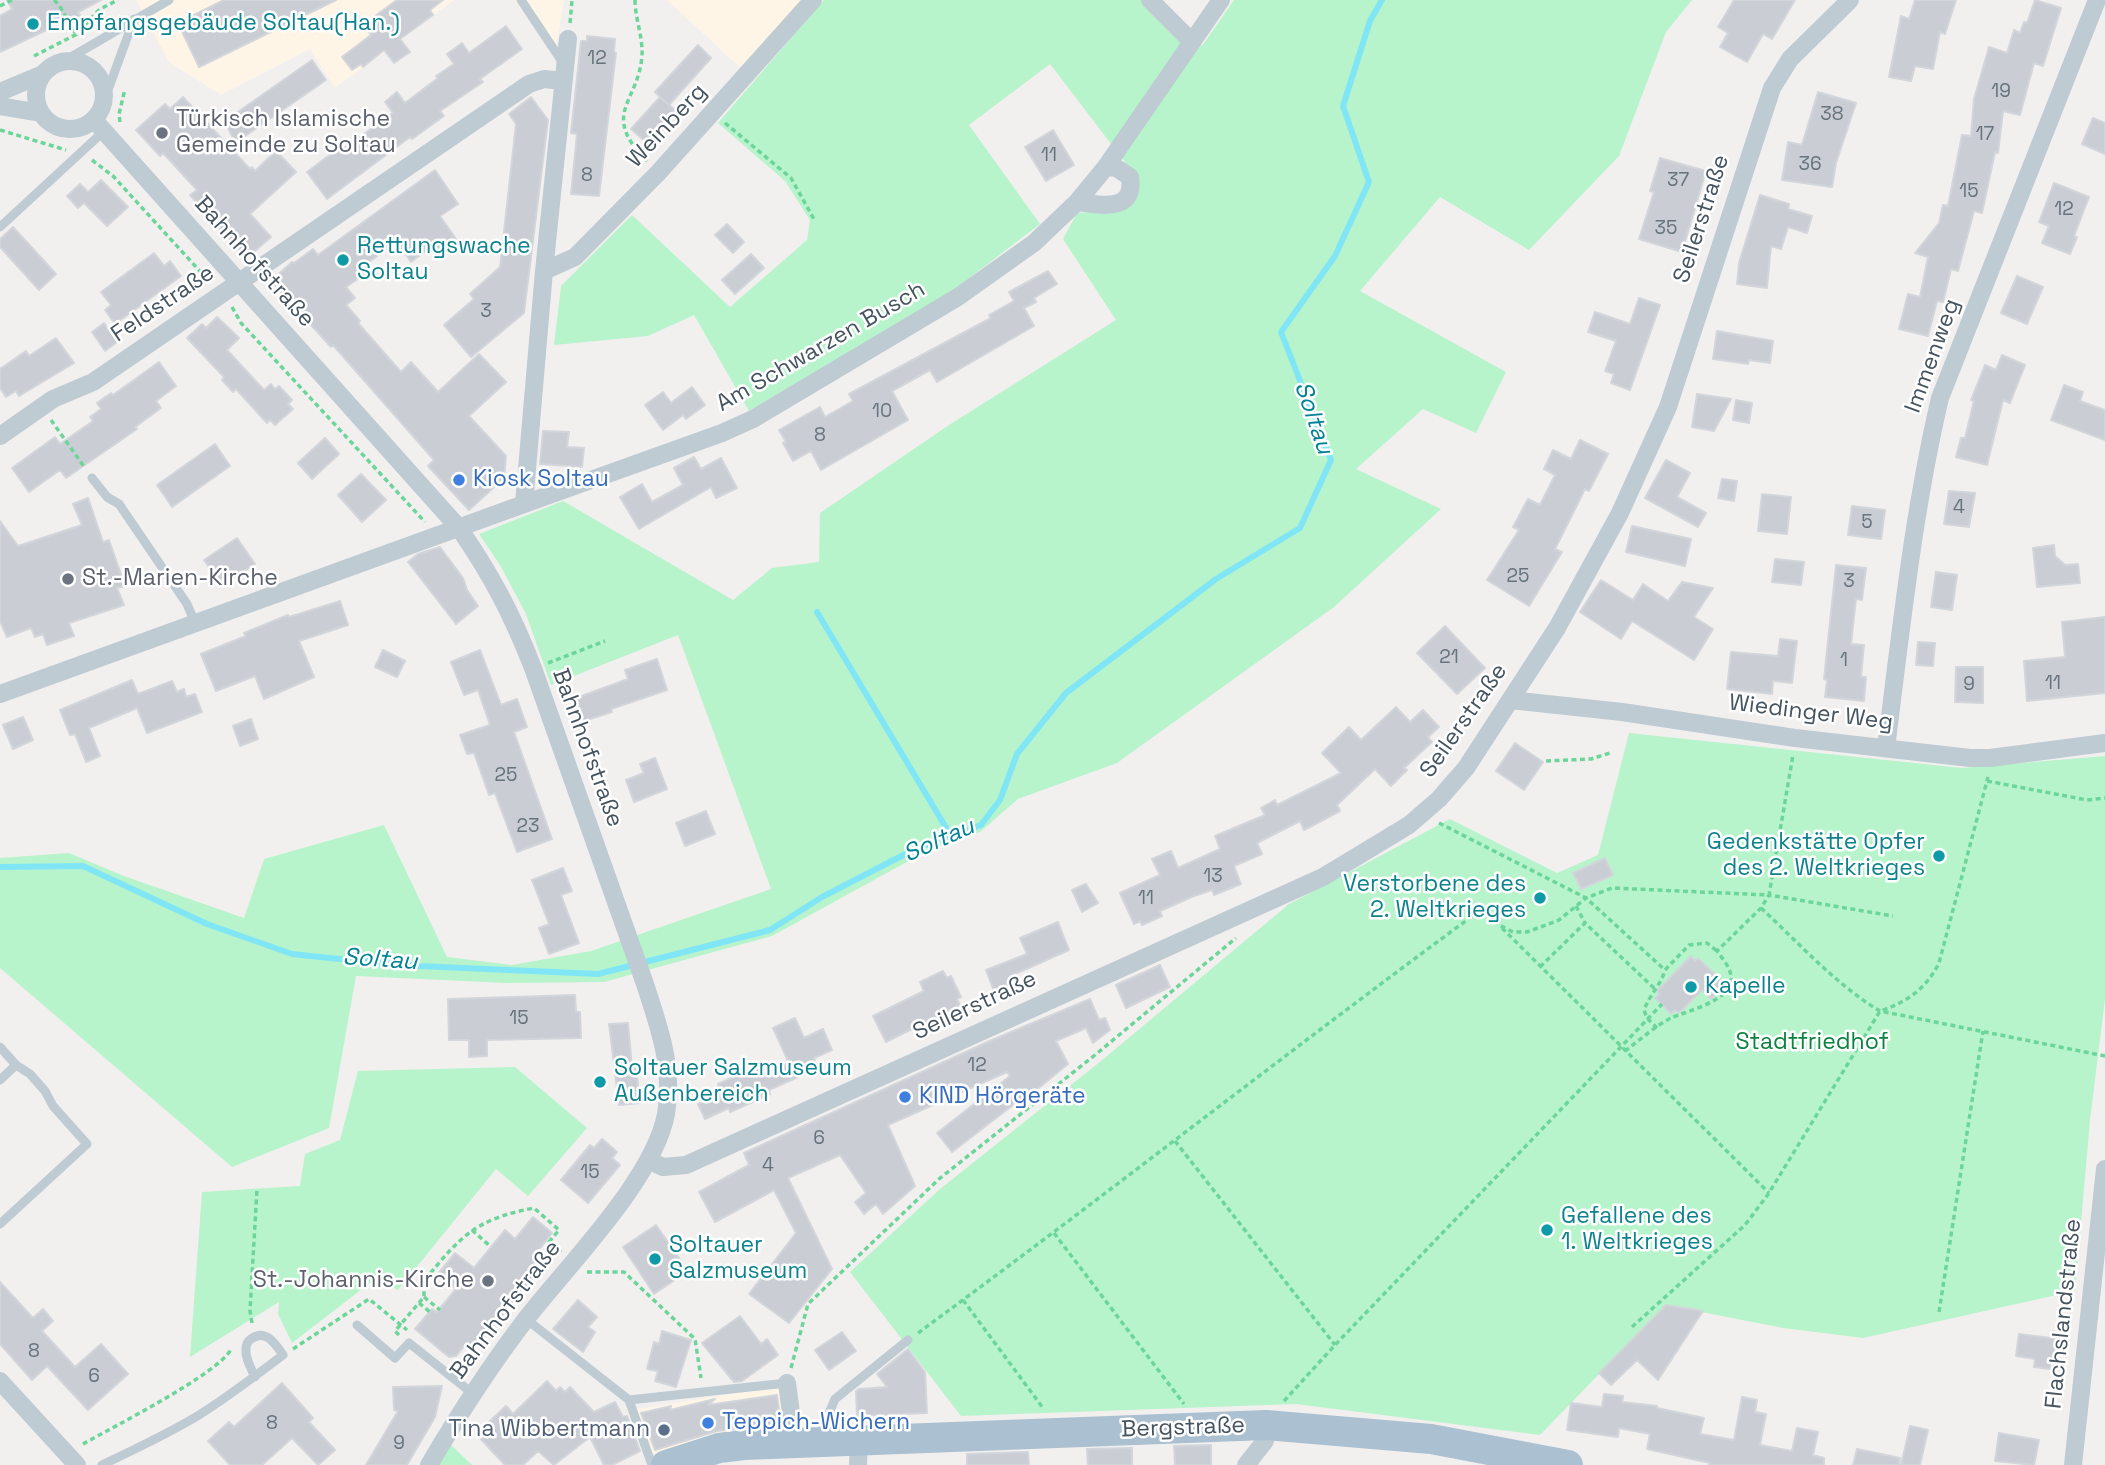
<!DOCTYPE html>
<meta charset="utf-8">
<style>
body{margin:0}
canvas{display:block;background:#f2efef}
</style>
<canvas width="2105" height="1465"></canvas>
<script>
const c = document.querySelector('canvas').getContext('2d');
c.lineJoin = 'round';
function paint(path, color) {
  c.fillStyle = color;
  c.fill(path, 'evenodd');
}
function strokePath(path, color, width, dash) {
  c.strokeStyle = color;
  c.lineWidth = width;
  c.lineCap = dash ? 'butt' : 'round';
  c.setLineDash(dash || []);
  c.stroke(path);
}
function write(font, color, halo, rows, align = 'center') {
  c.font = font + ' "Space Grotesk",sans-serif';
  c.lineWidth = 5;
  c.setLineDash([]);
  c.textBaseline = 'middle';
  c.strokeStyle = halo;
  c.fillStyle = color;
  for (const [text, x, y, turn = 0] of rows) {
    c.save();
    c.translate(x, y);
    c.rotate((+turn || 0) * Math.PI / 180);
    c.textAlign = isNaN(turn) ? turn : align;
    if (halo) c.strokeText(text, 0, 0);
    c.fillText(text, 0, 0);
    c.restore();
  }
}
const commercial = new Path2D(`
 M136 0H454L335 88 310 49 221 95 169 62Z
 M514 0H564L555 54Z
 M667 0H802L743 70Z
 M782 1386 787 1424 718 1437 644 1456 630 1410Z`);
const green = new Path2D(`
 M824 0H1157L1202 46 1234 0H1692L1666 32 1619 156 1529 250 1440 197 1360 291 1506 372 1476 433 1423 409 1356 469 1441 509 1334 607 1117 763 1018 799 980 832 958 842 934 847 772 936 604 982 507 983 356 976 329 1128 232 1167 0 968V858L69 853 124 876 244 918 264 859 384 825 447 957 512 965 591 951 771 889 678 635 551 685 526 614 500 565 479 534 563 501 733 600 772 568 819 562 820 513 949 425 1116 320 1063 239 1077 213 1109 211 1134 174 1050 64 969 125 1040 224 951 292 749 411 694 315 648 336 554 345 561 286 632 215 730 307 807 240 810 220 785 181 718 123Z
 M1629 733 1962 768 2105 756V999L2090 1120 2075 1291 1863 1338 1783 1328 1666 1305 1540 1435 1296 1404 961 1416 850 1272 940 1189 1101 1061 1289 904 1450 819 1557 873 1598 855Z
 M515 1067 587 1128 528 1196 496 1169 398 1290 375 1279 292 1343 278 1314 279 1302 190 1357 202 1192 300 1186 305 1154 340 1140 358 1071Z
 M449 1443 472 1465H437Z`);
const stream = new Path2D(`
 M817 612 951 836
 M0 867 83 866 207 924 292 954 329 958 419 966 598 974 770 930 822 897 915 849 981 825 1000 800 1017 754 1066 693 1216 579 1300 528 1331 460 1281 332 1335 256 1369 182 1343 106 1370 21 1382 0`);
const building = new Path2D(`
 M7 0H101L78 12 81 17 57 29 55 26 0 52V16L12 9Z
 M224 0H336L199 67 178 23Z
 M397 0H443L430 10 433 15 400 39 410 52 394 63 384 50 363 67 361 64 352 70 342 57 371 35 363 25Z
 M1734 0H1795L1772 39 1763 34 1747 62 1720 47 1728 33 1718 27Z
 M1915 0H1956L1945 34 1940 32 1933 69 1915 66 1911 81 1889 77 1901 16 1909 19Z
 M2035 0 2061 8 2043 66 2034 63 2020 115 2003 111 1998 153 1995 152 1982 213 1974 211 1958 271 1951 269 1943 302 1937 301 1928 336 1899 329 1908 294 1920 297 1928 257 1915 253 1939 223 1943 205 1948 206 1962 135 1971 136 1974 99 1989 47 2007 53 2014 30 2020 33 2024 22 2027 23Z
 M506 26 522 49 480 79 483 82 440 111 444 116 412 139 410 137 327 199 307 172 340 147 342 150 393 113 385 102 397 92 405 103 438 78 436 76 454 64 447 54 462 43 469 53Z
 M587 36 615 39 614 52 616 53 599 196 571 194 577 134 571 133 581 41H587Z
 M698 45 711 58 669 105 660 97 676 111 647 143 631 129 660 97 655 92Z
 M312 60 326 80 235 143 225 121Z
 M1818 92 1856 103 1836 163 1832 187 1782 180 1788 142 1802 145Z
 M183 97 250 169 252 167 255 171 276 151 296 172 250 214 271 237 247 258 190 195 197 190 163 153 160 156 136 130 165 104 170 109Z
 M531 97 548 120 524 313 471 357 444 325 474 299 470 294 500 267 516 124 509 114Z
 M2093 118 2105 123V154L2082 144Z
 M1053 130 1074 165 1046 181 1025 147Z
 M1660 158 1706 171 1682 252 1639 239 1654 192 1650 191Z
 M435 170 458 204 440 216 456 239 440 251 435 244 411 262 397 242 366 264 371 270 346 287 355 298 346 305 360 321 358 323 401 372 411 362 438 392 479 354 506 382 469 416 506 456 504 478 469 510 428 466 434 460 333 345 331 347 271 281 292 262 294 263 313 249 318 255Z
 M101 180 128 207 107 226 84 203 78 208 67 196 80 184 88 192Z
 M2054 183 2089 197 2074 236 2077 237 2070 254 2042 243 2049 226 2039 222Z
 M1760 195 1789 204 1788 209 1812 216 1807 233 1788 227 1781 249 1771 246 1767 288 1737 284 1739 263Z
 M727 224 744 242 733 253 715 235Z
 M13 227 56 274 39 290 0 247V239Z
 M154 253 164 266 170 261 181 276 115 324 105 310 111 305 101 292Z
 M751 254 764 268 735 294 722 280Z
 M1048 271 1057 284 1034 298 1036 302 1024 308 1034 326 937 382 930 370 892 391 908 420 821 470 811 451 793 461 783 443 786 442 779 430 820 407 825 417 853 401 849 394 991 318 989 315 1014 301 1009 292Z
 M2017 276 2043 287 2027 324 2001 313Z
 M1639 298 1660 305 1630 390 1611 383 1614 374 1605 371 1616 341 1588 332 1595 312 1630 324Z
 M217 317 239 338 227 350 264 390 271 384 275 389 279 386 292 400 288 404 293 409 275 425 270 420 267 423 236 389 233 392 222 380 224 377 187 338 202 324 206 328Z
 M104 323 117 342 105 351 92 332Z
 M1717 331 1773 341 1770 363 1749 360 1748 364 1713 359Z
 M56 338 74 363 19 396 16 391 6 397 0 388V369L26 351 29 356Z
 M2002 355 2025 365 2010 403 2003 400 1987 465 1956 457 1961 438H1965L1974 401 1971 400 1985 365 1996 370Z
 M159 362 176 386 156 401 161 408 135 427 137 429 66 478 60 470 29 492 12 468 55 437 60 444 93 421 90 417 101 409 97 403 111 393 113 395Z
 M2064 385 2083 392 2080 401 2105 410V440L2051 420Z
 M692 387 705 405 686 419 683 415 663 430 645 405 663 392 671 403Z
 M1697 394 1731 399 1714 431 1692 427Z
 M1736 400 1752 403 1749 423 1733 420Z
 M543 431 569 432 567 447 584 448 582 467 540 464Z
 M325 438 339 454 312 479 298 463Z
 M1580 440 1608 454 1589 491 1585 489 1555 549 1562 552 1529 606 1487 580 1519 530 1513 527 1528 499 1540 505 1555 475 1544 469 1553 450 1571 459Z
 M215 444 230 466 172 507 157 485Z
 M694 457 701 469 721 458 737 488 716 498 711 487 639 529 620 497 642 484 652 502 683 485 674 468Z
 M1666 460 1690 473 1677 497 1706 513 1698 527 1645 498Z
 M361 474 386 500 362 522 338 495Z
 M1722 479 1737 481 1734 501 1718 498Z
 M1949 491 1975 493 1969 527 1944 524Z
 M1762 494 1791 497 1787 534 1758 531Z
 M88 498 103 542 109 540 125 586 117 588 124 605 69 623 74 636 47 645 43 634 35 637 31 628 7 637 0 621V521L18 546 82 525 73 504Z
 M1852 506 1885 510 1881 539 1848 535Z
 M1632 526 1691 539 1685 566 1626 552Z
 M237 538 255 564 222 586 204 560Z
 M2054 545 2055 556 2065 565 2078 564 2080 583 2037 587 2033 548Z
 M440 547 463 578 467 590 478 606 456 624 408 562 418 554Z
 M1775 559 1804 562 1801 585 1772 582Z
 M1836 565 1866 568 1862 600 1856 599 1851 644 1864 645 1861 677H1866L1864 701 1825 697 1827 680 1824 679Z
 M1936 572 1957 575 1952 610 1931 607Z
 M1601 580 1633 600 1643 584 1668 601 1682 582 1713 588 1694 617 1713 629 1694 660 1632 621 1621 639 1580 612Z
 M340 601 348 625 299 641 314 677 264 699 255 676 216 691 201 654 246 636 244 633 288 615 289 617Z
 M2105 617V693L2027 701 2024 661 2065 657 2062 622Z
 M1445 626 1485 668 1457 694 1417 653Z
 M1780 639 1797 641 1792 683 1773 681 1772 694 1727 689 1731 652 1778 656Z
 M1918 642 1935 643 1933 666 1916 665Z
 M383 650 405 661 397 677 375 667Z
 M480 650 501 705 517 699 527 727 514 732 552 839 517 852 495 793 489 795 474 753 467 754 460 735 490 725 478 690 464 695 451 662Z
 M657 659 667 690 611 709 612 712 584 721 576 698 628 679 625 670Z
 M1956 667H1983V703L1955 702Z
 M132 680 138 694 172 681 177 692 184 689 186 697 195 694 202 712 147 733 137 708 89 728 100 756 86 762 75 734 70 735 60 710Z
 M1396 707 1410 722 1423 710 1439 727 1428 737 1432 742 1404 768 1407 770 1391 786 1375 769 1337 805 1340 811 1304 830 1300 821 1257 843 1262 854 1234 866 1241 884 1214 895 1212 890 1194 896 1160 911 1162 916 1142 925 1140 921 1134 924 1120 893 1160 875 1152 859 1171 851 1178 868 1220 849 1215 836 1265 815 1261 808 1275 800 1277 805 1341 773 1322 753 1349 727 1361 740Z
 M23 717 33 740 13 749 3 725Z
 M251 719 258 739 240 746 233 726Z
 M1515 743 1543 762 1524 790 1496 771Z
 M655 758 667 789 634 802 626 780 644 773 640 764Z
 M706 811 715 834 685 846 676 823Z
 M1605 858 1613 875 1581 889 1573 873Z
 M563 868 572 891 561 895 579 943 549 954 539 928 549 924 532 880Z
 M1086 884 1098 903 1082 912 1072 890Z
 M1058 922 1069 950 1015 974 1018 982 994 991 986 970 1027 954 1020 938Z
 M1691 956 1695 961 1698 958 1725 984 1711 999 1702 990 1679 1013 1675 1010 1671 1014 1655 998 1659 994 1657 991Z
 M1160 965 1170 987 1126 1008 1116 985Z
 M943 971 947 978 951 976 961 997 957 999 960 1005 886 1042 873 1016 924 991 920 982Z
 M575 995 576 1012H580L581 1038 487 1040V1056L469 1057V1040H449L448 999Z
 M1090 999 1099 1020 1105 1018 1110 1030 1093 1043 1086 1028 1056 1041 1068 1064 1035 1091 1013 1105 952 1152 937 1133 1010 1076 1007 1072 888 1125 915 1186 883 1214 876 1204 864 1214 855 1202 866 1193 840 1155 788 1178 832 1269 789 1323 749 1294 796 1233 774 1190 715 1222 699 1192 749 1165 744 1153 992 1040Z
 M795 1018 804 1038 823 1029 832 1050 814 1058 815 1062 804 1067 807 1073 769 1090 770 1094 730 1112 729 1108 705 1119 698 1104 722 1093 718 1084 758 1066 762 1075 789 1063 773 1028Z
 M628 1023 632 1066 636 1065 640 1103 619 1105 609 1024Z
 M602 1139 617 1152 612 1158 620 1165 588 1203 561 1180 590 1145 594 1148Z
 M533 1217 552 1233 535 1255 545 1263 472 1351 465 1345 456 1356 449 1357 415 1329 432 1309 437 1312 456 1289 438 1274 455 1253 474 1268 505 1230 515 1239Z
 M656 1225 688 1271 654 1294 623 1247Z
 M0 1282 33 1318 43 1309 53 1321 42 1331 75 1367 101 1344 128 1374 88 1410 47 1366 32 1380 0 1344Z
 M578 1300 597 1317 588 1327 595 1332 583 1352 553 1329Z
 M1666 1305 1703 1311 1658 1380 1637 1360 1611 1385 1599 1373Z
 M740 1316 761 1344 767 1339 778 1355 742 1381 734 1382 702 1343Z
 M662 1331 691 1340 676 1387 655 1381 658 1371 647 1369 654 1342 659 1344Z
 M842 1332 856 1351 829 1370 815 1350Z
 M2019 1334 2059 1339 2056 1362 2051 1361 2050 1369 2034 1367 2035 1359 2016 1356Z
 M908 1349 925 1372 927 1413 857 1416 856 1391 859 1389 887 1387 877 1374Z
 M547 1381 556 1391 560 1387 565 1392 570 1387 594 1412 615 1402 623 1417 627 1416 640 1451 612 1465H604L590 1437 554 1465 538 1451 523 1465H505L476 1434 506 1406 513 1414Z
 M282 1383 313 1418 309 1422 335 1450 318 1465 292 1438 262 1465H230L208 1441 229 1422 234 1427Z
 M442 1386 435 1417 407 1465H366L398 1411 394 1410 393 1387Z
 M1604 1394 1623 1396 1622 1402 1657 1406V1408L1704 1418 1700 1434 1734 1440 1742 1397 1757 1400 1755 1412 1766 1414 1760 1445 1792 1451 1797 1428 1818 1432 1813 1455 1824 1458V1465H1709L1710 1463 1647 1449 1650 1434 1619 1428 1618 1437 1567 1430 1571 1403 1602 1407Z
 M777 1395 781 1425 717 1431 655 1450 641 1413 671 1406 670 1410 715 1399 708 1405Z
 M1910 1426 1928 1430 1920 1465H1901Z
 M1999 1433 2039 1440 2034 1465 1995 1461Z
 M1211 1445V1465H1175L1174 1446Z
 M1132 1448V1465H1088L1087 1449Z
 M1857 1449 1900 1458 1899 1465H1853Z
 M1028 1452 1029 1465H967V1454Z`);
const path = new Path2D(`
 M54 0 59 5 77 36
 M635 0C635 18 643 37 642 55 639 103 599 113 647 161
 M0 6 12 0
 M570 23 572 0
 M34 56 75 35 100 9 118 0
 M120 122 119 114 125 89
 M725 123 791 178 815 221
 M0 130 66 150
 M92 160 113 176 208 280
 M232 307 241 323 425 522
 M51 420 85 468
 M548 663 605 641
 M1546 761 1591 759 1610 753
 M1987 781 2087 800 2105 798
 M1439 823 1586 898 1665 970 1689 945 1707 943 1717 951
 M1576 906 1585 923
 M1761 908C1799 943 1835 984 1880 1011L2105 1056
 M1502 928 1769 1193
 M1540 967 1585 923 1655 989
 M1657 1028 1647 1018 1644 1010C1650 994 1661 985 1665 970
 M1625 1051C1640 1040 1655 1026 1671 1018 1686 1011 1734 1001 1731 976 1730 967 1722 958 1717 951L1761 908 1769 895 1893 916
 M1175 1141 1335 1345
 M472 1230 491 1247
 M1054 1233 1184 1404
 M540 1259 553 1246
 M587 1272H624L695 1339 701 1378
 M424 1297 440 1310
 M963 1300 1043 1408
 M419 1303 430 1312
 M1939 1312 1983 1031
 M252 1323 250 1311 257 1189
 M1632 1327 1745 1225 1769 1193 1880 1011C1907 1002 1926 989 1939 963L1988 777
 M918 1333C1108 1194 1292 1048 1482 909L1499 925 1513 932H1527L1559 920 1586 898 1612 888 1769 895 1793 755
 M399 1335 395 1331 424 1297V1281C460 1237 475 1219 534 1208L559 1230 549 1242 561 1252
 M293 1349 369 1299 407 1330
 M791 1368 808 1304 939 1179 1095 1055 1236 938
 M1284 1401 1335 1345 1662 1004
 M83 1444C111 1428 220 1373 231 1349`);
const lane = new Path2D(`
 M521 0 563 63
 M66 60 169 0
 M105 98 134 19
 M0 227 104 131
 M92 478 107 497 119 504 187 604 195 623
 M0 1047 16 1065
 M0 1080 16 1065 30 1074 45 1091 53 1106 87 1144 0 1224
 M526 1319 629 1400 652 1465
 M357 1325 395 1358 409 1343 472 1393
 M629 1400 787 1383
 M819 1437 835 1399 908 1340
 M102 1465C135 1449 168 1434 199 1415 228 1397 255 1376 283 1355 276 1345 266 1328 251 1339 248 1341 246 1344 246 1349 245 1358 251 1368 255 1377`);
const street = new Path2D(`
 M1150 0 1192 42
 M36 95a34 34 0 1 1 68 0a34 34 0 1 1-68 0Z
 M0 92 43 74
 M0 106 41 113
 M94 120 459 528C492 576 512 614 533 668L645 984C659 1027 674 1068 666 1114 654 1179 567 1266 526 1319 490 1366 459 1414 429 1465
 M1105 168 1221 0
 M544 271 575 257 658 173 813 0
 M0 436 53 399 93 382 529 84 544 79 563 81
 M524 504 722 433 753 419 958 297 1034 243 1077 202C1101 205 1135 213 1130 177L1115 167 1105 168 1077 202
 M0 694 524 504 544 271 568 39
 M1510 700 1622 712 1795 738 1970 758H1990L2105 743
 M1886 748C1901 631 1913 513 1940 398L2097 0
 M648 1160 663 1167 686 1165 1323 877 1409 825 1439 799 1466 768 1557 628 1620 513 1668 407 1772 88 1790 59 1850 0
 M0 1381 77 1465
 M787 1383 795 1443
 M858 1465 859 1440
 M1246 1465 1265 1441 1266 1425
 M2073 1465 2105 1169`);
const primary = new Path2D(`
 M666 1465 719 1448 744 1445 1266 1425 1431 1439 1568 1465`);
const markers = [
 [33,24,7,"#0f9aa8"],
 [162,133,7,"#6b7280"],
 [343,260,7,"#0f9aa8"],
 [459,480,7,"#3f7fe0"],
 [68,579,7,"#6b7280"],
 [1939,856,7,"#0f9aa8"],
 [1540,898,7,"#0f9aa8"],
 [1691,987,7,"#0f9aa8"],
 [600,1082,7,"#0f9aa8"],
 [905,1097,7,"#3f7fe0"],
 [1547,1230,7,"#0f9aa8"],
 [655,1259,7,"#0f9aa8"],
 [488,1281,7,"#6b7280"],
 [708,1423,7,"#3f7fe0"],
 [664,1430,7,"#5c6f8a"]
];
const numberNames = [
 ["12",597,59],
 ["19",2001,92],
 ["38",1832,115],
 ["17",1985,135],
 ["11",1049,156],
 ["36",1810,165],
 ["8",587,176],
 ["37",1678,181],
 ["15",1969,192],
 ["12",2064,210],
 ["35",1666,229],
 ["3",486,312],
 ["10",882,412],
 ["8",820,436],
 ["4",1959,508],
 ["5",1867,523],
 ["25",1518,577],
 ["3",1849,582],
 ["21",1449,658],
 ["1",1844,661],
 ["11",2053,684],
 ["9",1969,685],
 ["25",506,776],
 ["23",528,827],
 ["13",1213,877],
 ["11",1146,899],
 ["15",519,1019],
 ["12",977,1066],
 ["6",819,1139],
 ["4",768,1166],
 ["15",590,1173],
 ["8",34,1352],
 ["6",94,1377],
 ["8",272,1424],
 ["9",399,1444]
];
const cultureNames = [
 ["Empfangsgebäude Soltau(Han.)",47,24],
 ["Rettungswache",357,247],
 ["Soltau",357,273],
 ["Gedenkstätte Opfer",1925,843,"right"],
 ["des 2. Weltkrieges",1925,869,"right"],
 ["Verstorbene des",1526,885,"right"],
 ["2. Weltkrieges",1526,911,"right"],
 ["Kapelle",1705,987],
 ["Soltauer Salzmuseum",614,1069],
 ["Außenbereich",614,1095],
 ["Gefallene des",1561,1217],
 ["1. Weltkrieges",1561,1243],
 ["Soltauer",669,1246],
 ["Salzmuseum",669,1272]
];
const worshipNames = [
 ["Türkisch Islamische",176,120],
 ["Gemeinde zu Soltau",176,146],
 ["St.-Marien-Kirche",82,579],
 ["St.-Johannis-Kirche",474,1281,"right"]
];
const streetNames = [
 ["Weinberg",667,126,-47],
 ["Seilerstraße",1702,219,-72],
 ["Bahnhofstraße",254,262,48],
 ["Feldstraße",163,304,-34],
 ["Am Schwarzen Busch",821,347,-30],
 ["Immenweg",1933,356,-70],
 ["Wiedinger Weg",1811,713,7],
 ["Seilerstraße",1464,721,-55],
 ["Bahnhofstraße",587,748,70],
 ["Seilerstraße",975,1006,-25],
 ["Bahnhofstraße",506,1310,-53],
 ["Flachslandstraße",2064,1314,-84],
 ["Bergstraße",1183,1428,-2]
];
const shopNames = [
 ["Kiosk Soltau",473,480],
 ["KIND Hörgeräte",919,1097],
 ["Teppich-Wichern",722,1423]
];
const parkNames = [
 ["Stadtfriedhof",1812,1043]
];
const serviceNames = [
 ["Tina Wibbertmann",650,1430]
];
const waterNames = [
 ["Soltau",1313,418,71],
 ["Soltau",939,841,-24],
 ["Soltau",380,960,4]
];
paint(commercial, '#fef5e7');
paint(green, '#b8f4cb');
strokePath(stream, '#80e6f6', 6);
paint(building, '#caced4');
strokePath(building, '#d2d6db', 2);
strokePath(path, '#6cd69a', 3.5, [5, 3.5]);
strokePath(lane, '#becbd3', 9);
strokePath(street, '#becbd3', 18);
strokePath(primary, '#abc1d1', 30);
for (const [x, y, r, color] of markers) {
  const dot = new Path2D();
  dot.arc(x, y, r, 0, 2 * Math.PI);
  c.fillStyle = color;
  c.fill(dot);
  strokePath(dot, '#fff', 2.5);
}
write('19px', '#66727c', null, numberNames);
write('23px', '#0d838f', '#fff', cultureNames, 'left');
write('23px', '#5b616d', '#fff', worshipNames, 'left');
write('23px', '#45545f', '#fff', streetNames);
write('23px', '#366cbe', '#fff', shopNames, 'left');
write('23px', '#0c8340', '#fff', parkNames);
write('23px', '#4e5e75', '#fff', serviceNames, 'right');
write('italic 24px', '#038296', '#fff', waterNames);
</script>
